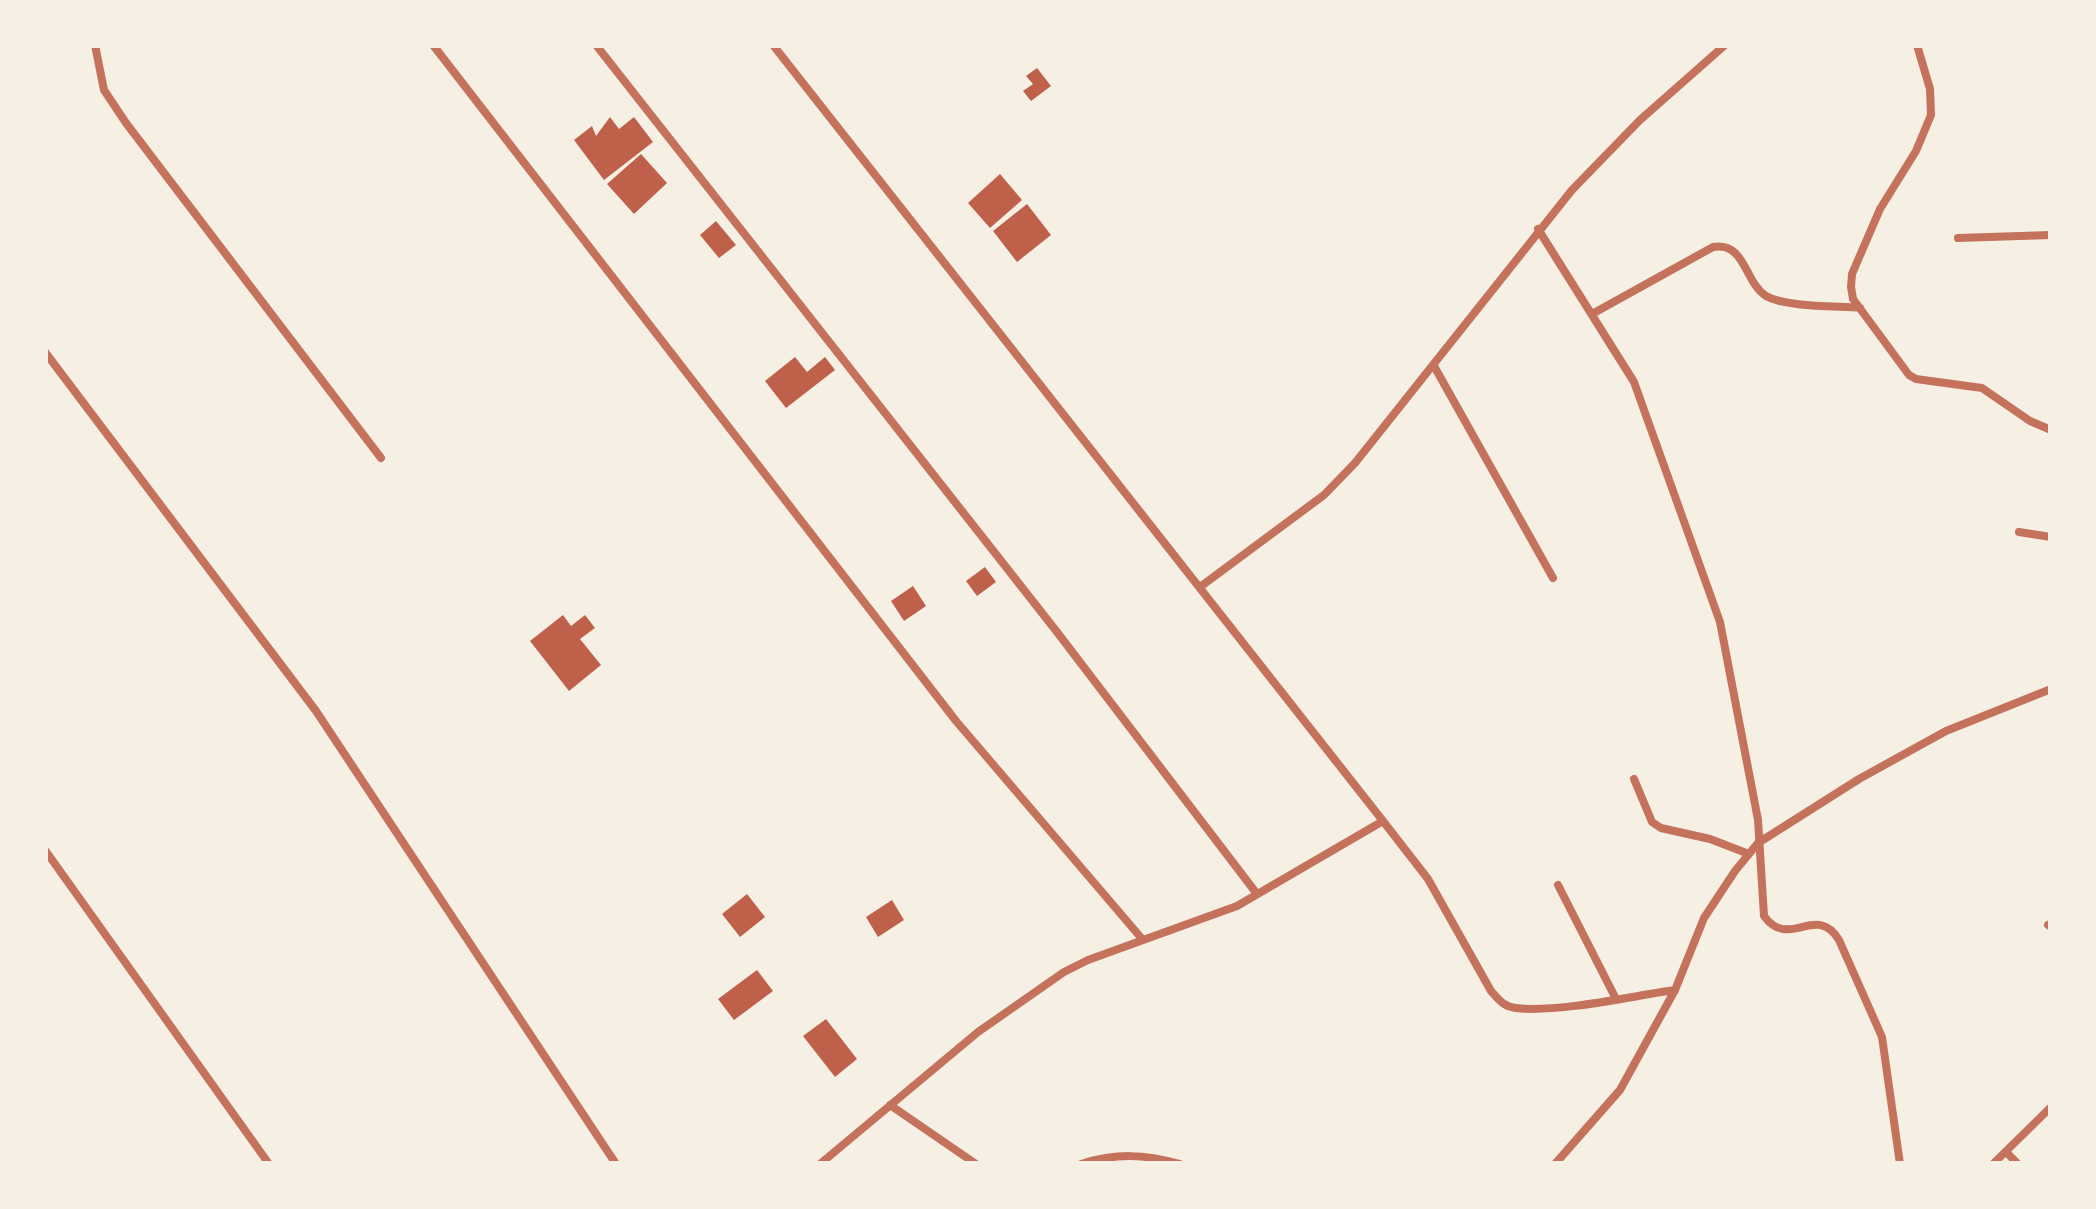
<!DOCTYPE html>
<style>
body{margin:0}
#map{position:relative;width:2096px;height:1209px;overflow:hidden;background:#f6efe4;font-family:Ubuntu,sans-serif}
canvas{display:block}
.frame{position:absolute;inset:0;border:48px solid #f6efe4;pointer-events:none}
</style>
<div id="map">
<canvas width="2096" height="1209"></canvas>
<div class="frame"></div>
</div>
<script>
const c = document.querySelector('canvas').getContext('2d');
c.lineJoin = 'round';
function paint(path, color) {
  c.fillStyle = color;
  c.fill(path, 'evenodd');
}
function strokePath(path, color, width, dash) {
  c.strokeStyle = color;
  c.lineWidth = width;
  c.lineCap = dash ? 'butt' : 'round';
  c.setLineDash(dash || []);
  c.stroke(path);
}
const building = new Path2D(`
 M1037 68 1051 86 1031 101 1023 91 1033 84 1026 76Z
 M610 117 619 129 634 117 653 142 604 180 574 140 592 126 596 136Z
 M641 154 667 183 634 214 607 184Z
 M1000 174 1022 200 990 228 968 203Z
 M1027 204 1051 235 1017 262 993 231Z
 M716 221 736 245 719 258 700 235Z
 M795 357 807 372 825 357 835 370 786 408 765 381Z
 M985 567 996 582 977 596 966 581Z
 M913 586 926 606 904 621 891 601Z
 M563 615 571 626 585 615 595 628 580 639 601 665 569 691 530 641Z
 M747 894 765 917 740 937 722 914Z
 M892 900 904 920 878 937 866 917Z
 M757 970 773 991 734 1020 718 999Z
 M826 1019 857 1059 835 1077 803 1036Z`);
const minor = new Path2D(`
 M95 45 104 90 126 123 381 458
 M433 45 956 721 1143 940
 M596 45 1057 632 1257 894
 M773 45 1383 821
 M1917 45 1930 89 1931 115 1916 151 1880 209 1852 274 1851 287 1853 299 1909 375 1916 379 1982 388 2030 421 2051 430
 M1538 229 1634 382 1720 622 1758 820 1764 916C1789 951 1816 902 1839 940L1882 1037 1900 1164
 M1958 238 2051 235
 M1592 314 1713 247C1746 242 1744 282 1766 296 1785 307 1837 306 1860 308
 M45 352 316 711 616 1164
 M1434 366 1553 578
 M2019 532 2051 537
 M1200 587 1324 495 1355 463 1572 190 1640 120 1725 45
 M1634 779 1652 822 1661 828 1710 839 1749 854
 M45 850 269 1164
 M1558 885 1616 999
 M2048 925 2051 927
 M890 1105 976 1164
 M2007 1153 2018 1164
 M820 1164 978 1032 1064 972 1088 960 1237 906 1383 821 1428 879 1491 991C1499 1000 1504 1007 1516 1008 1558 1013 1632 996 1675 990
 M1081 1164C1116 1153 1144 1154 1180 1164
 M1555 1164 1620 1090 1675 990 1704 918 1735 871 1758 843 1859 779 1946 731 2051 689
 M1993 1164 2051 1107`);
paint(building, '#bf614a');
strokePath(minor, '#c5725c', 8);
</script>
